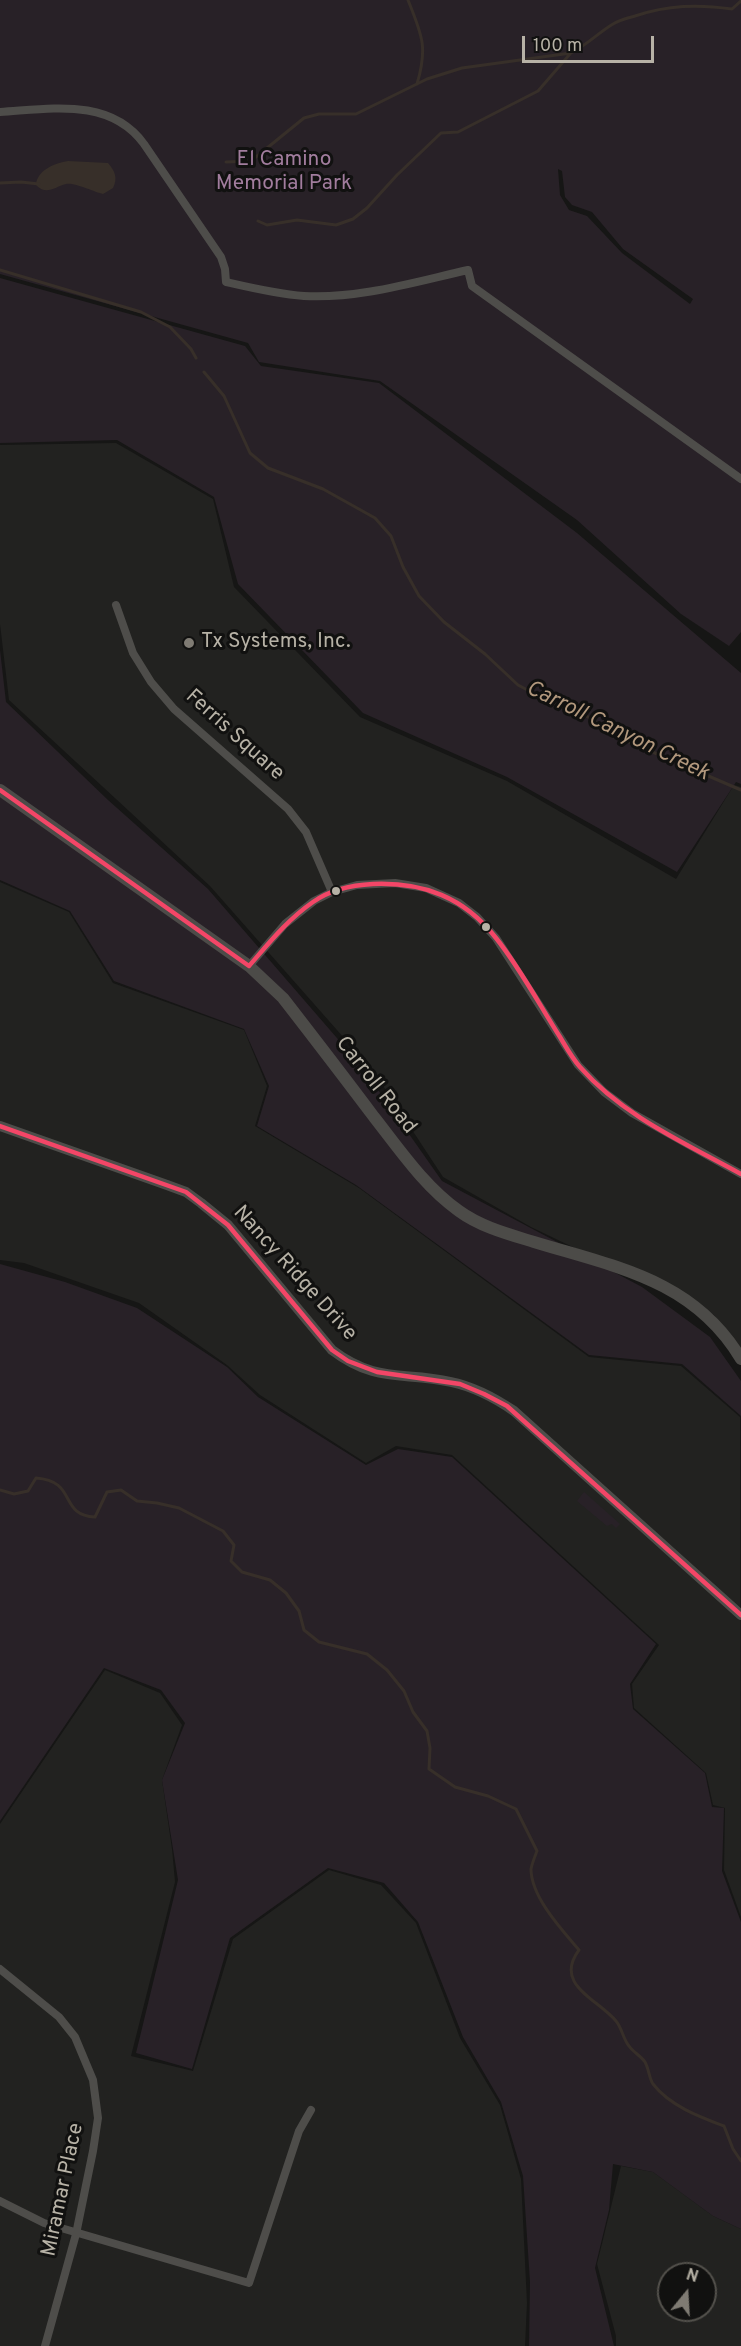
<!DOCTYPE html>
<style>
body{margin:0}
#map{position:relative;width:741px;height:2346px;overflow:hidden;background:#161615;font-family:Overpass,sans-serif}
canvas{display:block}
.north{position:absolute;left:657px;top:2262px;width:60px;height:60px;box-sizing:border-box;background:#111110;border:2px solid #53514c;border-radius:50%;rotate:18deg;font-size:16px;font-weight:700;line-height:24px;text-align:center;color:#b7b2a6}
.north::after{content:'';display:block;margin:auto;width:21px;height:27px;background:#7f7b73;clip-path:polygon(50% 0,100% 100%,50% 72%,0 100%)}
.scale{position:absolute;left:522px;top:36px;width:132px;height:27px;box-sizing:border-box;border:3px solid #b7b2a6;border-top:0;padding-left:8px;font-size:18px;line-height:21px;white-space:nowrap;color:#b7b2a6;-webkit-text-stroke:4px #111110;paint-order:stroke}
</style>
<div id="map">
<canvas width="741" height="2346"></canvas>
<div class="north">N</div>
<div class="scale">100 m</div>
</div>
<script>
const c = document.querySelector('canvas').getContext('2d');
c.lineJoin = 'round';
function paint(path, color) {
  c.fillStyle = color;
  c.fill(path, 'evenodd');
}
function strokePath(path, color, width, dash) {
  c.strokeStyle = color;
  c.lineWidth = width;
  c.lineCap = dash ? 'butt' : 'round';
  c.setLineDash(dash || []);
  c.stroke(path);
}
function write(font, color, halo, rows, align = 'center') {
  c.font = font + ' Overpass,sans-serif';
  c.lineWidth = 6;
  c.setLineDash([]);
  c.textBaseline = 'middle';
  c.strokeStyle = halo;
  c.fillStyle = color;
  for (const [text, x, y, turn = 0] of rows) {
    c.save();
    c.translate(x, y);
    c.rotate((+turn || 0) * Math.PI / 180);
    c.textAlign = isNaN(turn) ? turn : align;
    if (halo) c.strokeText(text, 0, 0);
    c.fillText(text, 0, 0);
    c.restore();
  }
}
const built = new Path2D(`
 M116 443 213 499 234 587 360 717 507 781 676 879 734 785 741 787V1356L714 1315 531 1227 443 1177 374 1072 210 886 9 700 0 624V445Z
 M0 882 69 912 113 983 244 1030 267 1086 255 1126 359 1188 589 1357 681 1366 740 1417 741 1917 724 1870 725 1808 713 1805 706 1773 634 1708 632 1684 659 1645 452 1455 396 1446 366 1463 260 1395 227 1365 139 1303 24 1263 0 1260Z
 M105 1670 160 1693 182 1725 162 1780 172 1849 175 1882 131 2056 193 2071 233 1939 329 1870 381 1885 416 1923 460 2038 500 2105 521 2179 527 2303 525 2346H0V1824Z
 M621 2166 653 2172 713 2216 741 2229V2346H616V2336L597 2264ZM669 2274H705V2310H669Z`);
const green = new Path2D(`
 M0 0H741V632L729 646 681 614 577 520 380 381 259 362 248 343 0 274ZM558 169 562 171 565 197 572 205 592 212 623 249 693 299 690 304 622 253 587 216 569 210 560 195Z
 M0 278 245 346 261 366 379 383 577 533 741 673V784L736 782 677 872 507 777 363 713 238 584 214 497 117 440 0 443Z
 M0 650 6 702 108 800 208 889 362 1067 442 1181 642 1287 710 1337 741 1381V1416L682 1364 589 1355 356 1185 257 1126 269 1086 244 1029 114 981 70 911 0 880Z
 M0 1264 65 1282 137 1308 227 1367 258 1397 366 1465 398 1449 452 1457 656 1644 630 1684 633 1709 705 1773 712 1807 724 1808 722 1871 741 1922V2229L713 2216 653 2172 613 2164 609 2210 595 2268 614 2346H529L530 2282 523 2176 501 2102 463 2037 418 1922 384 1883 328 1868 230 1938 192 2069 136 2053 178 1880 162 1780 185 1723 161 1690 104 1668 0 1821Z
 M584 1492 620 1524 616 1528 612 1524 607 1526 577 1501Z`);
const water = new Path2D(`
 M68 161 108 163C115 171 118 178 113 188L103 194C95 192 73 182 66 184 54 187 47 196 36 185 37 170 55 163 68 161Z`);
const stream = new Path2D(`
 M408 0C422 35 428 47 417 84
 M226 162 251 161 304 118 319 114H356L427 79 462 68 571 53C587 45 598 33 613 24 619 20 628 18 635 16 668 5 698 4 732 9L741 1
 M0 183 21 182 39 184
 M258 221 267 225 297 220 336 225 353 219 367 208 397 175 441 133 458 132 538 91 570 54
 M0 270 141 312 170 327 191 349 196 358
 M204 372 224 396 250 453 268 468 323 489 375 518 391 536 403 567 419 596 444 622 485 654 518 685 550 702 582 713 620 738 741 790
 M0 1490 14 1494 28 1491 36 1478C78 1481 58 1515 95 1517L107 1492 121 1490 137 1501 157 1503 179 1508 223 1531 234 1545 231 1561 242 1572 270 1580 286 1593 299 1611 304 1630 319 1642 367 1654 387 1670 404 1691 413 1712 427 1731 430 1748 429 1769 455 1787 488 1796 516 1809 537 1851C535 1856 532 1864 531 1869 531 1897 562 1930 579 1950 553 1985 598 1999 616 2021 622 2028 623 2039 629 2046 633 2052 641 2056 645 2062 649 2069 649 2078 653 2084 670 2106 700 2117 724 2126L733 2149 741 2161`);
const minor = new Path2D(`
 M0 112C50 109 110 97 144 144L221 257 225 269 226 282C252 288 277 294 304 296 359 299 414 282 468 270L472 286 741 479
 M116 605 133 653 151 682 174 709 288 809 306 832 332 892
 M249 966 285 924 314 901 332 892 357 885 395 883 426 888 459 903 477 917 496 938 578 1065 604 1092 632 1113 741 1174
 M0 1969 59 2017 75 2037 93 2080 98 2118 93 2151 76 2234 45 2346
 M0 2201 44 2223 249 2283 299 2131 311 2110`);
const tertiary = new Path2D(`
 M0 1126 167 1185 186 1192 201 1203 228 1225 332 1350C377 1384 403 1371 451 1382 475 1387 495 1398 514 1411L741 1615`);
const secondary = new Path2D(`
 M0 790 249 966 283 998C314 1038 344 1077 374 1117 400 1150 424 1186 459 1211 481 1227 508 1234 534 1242 616 1267 694 1280 741 1359`);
const bus1 = new Path2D(`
 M0 790 249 966C269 943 287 920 313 902 330 890 352 885 373 884 423 882 464 897 496 938 520 968 539 1004 560 1037 566 1047 572 1058 580 1067 623 1116 685 1143 741 1174
 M0 1126 186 1192 228 1225 332 1350 348 1361 377 1372 460 1384 484 1394 507 1406 741 1615`);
const markers = [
 [189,643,6,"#7f7b73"],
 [336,891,5,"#b7b2a6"],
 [486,927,5,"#b7b2a6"]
];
const parkNames = [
 ["El Camino",284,161],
 ["Memorial Park",284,185]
];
const poiNames = [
 ["Tx Systems, Inc.",201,643]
];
const streetNames = [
 ["Ferris Square",234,736,42],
 ["Carroll Road",375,1086,52],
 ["Nancy Ridge Drive",294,1274,48],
 ["Miramar Place",64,2190,-78]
];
const waterNames = [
 ["Carroll Canyon Creek",617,732,26]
];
paint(built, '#222220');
paint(green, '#282127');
paint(water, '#372f29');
strokePath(stream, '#372f29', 3);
strokePath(minor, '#4e4d4a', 8);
strokePath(tertiary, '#4e4d4a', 10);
strokePath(secondary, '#4c4b48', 12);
strokePath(bus1, '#f34667', 4.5);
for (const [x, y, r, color] of markers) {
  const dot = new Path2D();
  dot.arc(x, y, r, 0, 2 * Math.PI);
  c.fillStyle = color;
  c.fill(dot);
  strokePath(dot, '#111110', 2);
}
write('21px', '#a27d9e', '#111110', parkNames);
write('21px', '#b7b2a6', '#111110', poiNames, 'left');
write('21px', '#b7b2a6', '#111110', streetNames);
write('italic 22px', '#b2987d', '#111110', waterNames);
</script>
